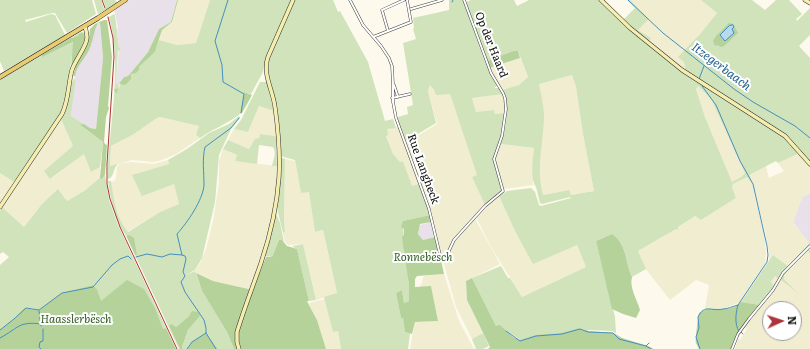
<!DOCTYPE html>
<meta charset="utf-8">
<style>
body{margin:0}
#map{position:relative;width:810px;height:349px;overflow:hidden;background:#fdfaed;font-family:Literata,serif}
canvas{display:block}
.north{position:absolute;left:762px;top:301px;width:40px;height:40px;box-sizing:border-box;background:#fff;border:1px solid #9e9e9e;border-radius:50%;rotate:87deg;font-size:11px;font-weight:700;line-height:16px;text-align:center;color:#0c0c0c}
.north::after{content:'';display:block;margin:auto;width:14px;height:18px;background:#ac343a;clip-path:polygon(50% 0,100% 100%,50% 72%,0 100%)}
</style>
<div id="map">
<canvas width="810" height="349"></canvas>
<div class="north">N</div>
</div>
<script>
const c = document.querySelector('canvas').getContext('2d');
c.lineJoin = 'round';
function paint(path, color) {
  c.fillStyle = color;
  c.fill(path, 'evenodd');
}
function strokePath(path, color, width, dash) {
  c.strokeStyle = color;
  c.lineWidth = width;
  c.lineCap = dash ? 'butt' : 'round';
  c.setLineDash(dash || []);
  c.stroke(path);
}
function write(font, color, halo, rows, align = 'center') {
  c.font = font + ' Literata,serif';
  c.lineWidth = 4;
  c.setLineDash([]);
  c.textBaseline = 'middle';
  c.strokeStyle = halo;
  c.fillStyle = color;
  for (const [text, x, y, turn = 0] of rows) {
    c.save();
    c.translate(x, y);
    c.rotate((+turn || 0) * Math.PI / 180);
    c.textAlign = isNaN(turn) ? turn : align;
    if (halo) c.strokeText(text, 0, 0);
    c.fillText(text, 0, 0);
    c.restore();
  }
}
const industrial = new Path2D(`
 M129 0H177L171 22 159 29 148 52 129 75 126 78 124 77 118 85 116 83 119 48 117 29 118 28 114 9Z
 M98 23H100L103 58 96 129 90 128 71 116 75 74 79 65 91 45 95 28Z
 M810 193V242L809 243 793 222 802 197Z
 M431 222 434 238 423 240 418 234 420 225Z`);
const farmland = new Path2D(`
 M178 0H210L196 43 177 45 159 40 162 30 172 22Z
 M630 0H701L717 13 700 34 679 57 684 62 685 68 684 69 649 41 651 38 638 30 649 19Z
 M520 58 528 77 519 85 502 90 489 68Z
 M572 75 576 87 583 134 594 191 570 195 569 190 542 195 540 181 539 163 543 127V107L538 84Z
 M430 85 434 90 450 94 478 175 472 177 485 205 454 239 446 254 445 257H442L429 202 418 176 420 175 406 143 437 124 428 91Z
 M698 86 707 95 712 101 745 173 741 177 732 182 705 117 696 89Z
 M503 94 505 104V113L495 114 494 110 476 112 472 98Z
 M259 106 274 111 276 136 260 134 259 138 254 141 249 149 228 140 234 129 248 132Z
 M160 117 200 126 196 135 200 138 176 154 162 160 153 162 132 160 110 167 111 146 134 134 157 118Z
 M61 119 73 146 51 179 85 153 91 172 100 167 101 177 84 191 67 201 58 189 42 204 24 227 2 207Z
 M398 127 419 184 412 187 403 161 400 162 393 154 386 135 387 129Z
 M501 144 534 148 533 185 504 189 495 159Z
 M223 149 237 155 235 161 277 166V179L274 206 258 266 250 289 213 281 196 273 195 271 200 263 206 249 213 221 219 183V161Z
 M799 154 810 167V193L802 197 793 222 809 243 788 266 773 255 769 261V253L765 232 753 184 748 175 766 166 769 178 784 171 778 163Z
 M285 159 295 161 301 193 309 191 315 232 323 230 337 294 316 300 303 244 288 245 285 242 283 233 285 232 284 219Z
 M168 160 169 164 133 175 174 184 179 204 160 212 127 232 120 222 114 204 111 182 114 181 116 178 117 167 120 164 130 162 154 164Z
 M0 173 14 182 0 204Z
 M747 177 752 184 764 233 766 253 765 264 740 302 726 308 721 309 705 308 709 285 696 280 670 300 645 268 638 251 661 238 695 216 701 220 736 198 732 187 733 184Z
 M499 196 515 231 559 252 577 245 586 267 522 297 491 247 476 217Z
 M474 219H475L500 264 466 281 467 300 483 333 472 339 456 307 443 260 448 255 456 238Z
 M808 250 810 253V349H735L738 339 740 340 747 329 744 326 772 287 771 282 773 277 775 276 779 277 800 295 784 279V276L791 267ZM770 309H794V333H770Z
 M444 274 459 321 474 349H410L415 322 438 321 431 287H420L424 276Z
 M325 299 333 331H338L341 349H326L317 320 310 306 309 303Z`);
const green = new Path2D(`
 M0 0H92L96 14 67 33 55 13H52L25 20 26 22 51 14 55 15 65 35 4 71 0 61Z
 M94 0H101L104 9 106 8 103 0H115L118 3 98 14Z
 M210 0H292L266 57 263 72 251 94 244 92 240 114C227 124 213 129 200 138L196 135 199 126 160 117 157 118 134 134 111 146 110 166 118 164C112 169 115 177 108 179V164C111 116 122 63 109 17L114 14 115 15 119 48 121 49 118 51 116 83 118 85 116 93C119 86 124 78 131 74 135 72 137 72 140 69L139 67 155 52 159 40 177 45 196 43Z
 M295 0H333L338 12 340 11 368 62 385 121 393 119 396 128 387 129 388 135 386 136 393 154 400 162 403 161 412 186 419 184 430 215 403 221V227L409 285V301L404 303 402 290 396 293 401 318 403 317 405 332 410 333 408 349H341L338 331 333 332 324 297 337 293 323 230 315 232 309 192 301 193 295 160 280 156C279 140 279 124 277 109 274 91 265 75 269 57Z
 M449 0H463L464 2C474 30 482 60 497 86L494 88H499L503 94 472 98 476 112 494 110 495 114 505 113 503 130 494 161 501 181 502 191 485 205 472 177 477 175 450 94 436 95 434 90 430 85 428 91 436 123 406 141 398 120V117L408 114 407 107 413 105 403 43 416 39 413 29 414 28 413 18 449 10Z
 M471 0H514L517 6 529 0H604L624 19 635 8 627 0H630L649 19 638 30 651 38 649 41 684 69 685 68 684 62 678 57 700 34 717 13 701 0H752L765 10 776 0H789L802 14 796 19 797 21 810 8V35L799 46 810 58V167L798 154 778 163 776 161 749 175 755 191H754L752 184 747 177 733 184 732 187 736 198 701 220 695 216 678 227V230L676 229 638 251 646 269 632 277C625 262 627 242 612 234L596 241 615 317 616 333 612 331 588 330V331L579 328 561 333 530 337 520 340 510 333 496 326 472 278 501 266 508 278H510L522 297 586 267 577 245 533 264 515 231 499 196 507 191 531 188 535 192 539 205 541 206 571 198 570 197 542 204 540 203 536 187C530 178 533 159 534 148L501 144C504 132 508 117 506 106 506 100 504 95 502 90L519 85 528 77 518 51 487 61 466 2ZM572 75 576 87 583 134 594 191 571 195 569 190 543 195C536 169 543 144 544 118 544 106 541 95 539 84ZM698 86 707 95 712 101 745 173 741 177 732 182 705 117 696 89Z
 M81 32H83L85 35V42L75 59 84 41 85 35H79L42 56 74 42 65 103 62 113 14 182 0 173V80Z
 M73 79 75 80V84L71 116 84 124 81 126 103 142 100 167 91 172 84 154 50 179 44 171 73 146 61 119 64 115H65L64 113Z
 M260 82H267L274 111 259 106 248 132 234 129 241 120Z
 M239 116 240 118 231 129 219 155 215 202 202 258 195 270 184 276 195 271 202 291 227 332 234 349H218L206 333 189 345 187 349H183L182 347 188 330 200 316H189L176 327 169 326 180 349H179L135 255H137C134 245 128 238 123 231 114 219 110 196 108 181H111C114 199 115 217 128 232L160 212 179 204 174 184 142 196 132 175 169 164 168 160 187 149 209 133 229 124Z
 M260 134 276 136 277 166H272C273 160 277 153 273 147L259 145 257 164 235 161 237 155 223 149 228 140 249 149 255 139 259 138Z
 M280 157 285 159 284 219 285 232 283 233 277 208Z
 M105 175 109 200 118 225 166 328 163 330 156 310 100 301 97 289 93 285 63 293 39 310 29 308H24L14 319 0 330V265L9 257 3 252 0 254V211L2 207 24 227 42 204 58 189 67 201 84 191 101 177 102 179Z
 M276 213 280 223 284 242 282 240H279L272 257 264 256Z
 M810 242V246L808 248 810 250V253L807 251 791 267 784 276V279L800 295 779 278V279L775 276 772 280 771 282 773 284 772 286 776 283 777 284 760 305 741 302 773 255 788 266Z
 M303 244 316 300 309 301 297 249 293 247V246Z
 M483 333 489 346 483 349H476L472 339Z`);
const forest = new Path2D(`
 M177 0H178L172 22 162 30 155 52 139 67 140 69 136 73 131 74V79L125 85 119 84 117 93H116L114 89H117L118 85 124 77H126L129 75 148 52 159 29 171 22Z
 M104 20H107L112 57 108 106 109 108 106 117 104 142 105 144 107 145 105 175 102 179 100 178 103 142 80 125 84 124 90 128 96 129 103 58 100 23H98C94 30 94 37 91 45 88 56 77 64 75 76H73L77 62 89 38 90 29 95 24Z
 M729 23 733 24 738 33 724 46 721 47 717 45 715 46 713 41 716 36Z
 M83 33 85 37 84 41 71 69 73 42 42 57V55L71 38H73L79 35 78 34Z
 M514 51H518L520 58 489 68 487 61Z
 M244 92 252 95 242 113H240Z
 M430 215 433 226H432L431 222 420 224 418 234 423 240 436 237 444 274 417 276 415 279V287L431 286 438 321 415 322 412 334 405 332 403 318H401L396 293 402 290 404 303 409 301V285L402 237 404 235V229L401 227 403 221Z
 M124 231 126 236 129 235 134 238 137 255H135Z
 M612 234C627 243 625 262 632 277 629 287 637 300 640 310L636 318 623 314 612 309 596 241Z
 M279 240H282L287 246 297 249 309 301H307L308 303 317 320 326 349H234L227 332 202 291 196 273 213 281 253 290 266 257H272Z
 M472 278 496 326 500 325 513 337 520 340 536 335 561 333 579 328 588 331 614 333 622 338 648 346 654 349H488L490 347 467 300 466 281Z
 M127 280 144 289 156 310 163 329 166 328 176 349H0V330L14 319 24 308 39 310 62 293 93 285 97 289 101 301Z
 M741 302 760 305 738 334 732 349H699C698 347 697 345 696 343 695 340 698 317 699 313 701 312 704 310 707 309 719 308 731 312 741 302Z
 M192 311 198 312 200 316 188 330 182 347 183 349H180L169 326 171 324 176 327 189 316Z
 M206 333 218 349H187L192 342Z`);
const water = new Path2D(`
 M733 25 734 27 732 29 734 33 725 41 720 35 729 26Z`);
const stream = new Path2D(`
 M228 0 215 41 222 65 223 82 244 94 241 113
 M628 0 663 33 734 89 753 102 795 126 810 138
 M452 2 453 0
 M699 79 704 66
 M702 86 716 105 740 161 753 184 767 246 768 255 767 262 738 305C736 311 734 325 739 331
 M136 257 147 254 162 257 170 254 182 255
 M39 311 41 326
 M0 330 14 319 26 308 39 310 62 293 93 287 112 265 120 259 128 256 131 259
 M506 331 520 341 536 336 562 334 580 329 588 332 613 333 619 339 646 346
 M741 332 743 334
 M0 338C19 328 18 321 41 324
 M649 343 646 346 651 349
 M41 349 39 347 40 342 43 341V329
 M187 349 192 342 206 333
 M216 349 206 333V328L204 320 185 292 181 282 185 276 183 272 186 259 185 256 182 255 177 234C187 223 203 200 204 185 204 172 202 159 205 147L231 128 239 118
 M700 349 696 337 699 328 698 317C705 303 711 312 723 309 728 309 733 306 738 305`);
const minor = new Path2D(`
 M350 0 363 25 381 46 389 58 392 66 393 84V102L396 118 429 209 441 259 446 257 454 240 485 206 503 191 494 159 502 136 506 109 505 98 503 93 491 73 464 0
 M411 9 442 0
 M388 31 382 10 404 0
 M373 37 411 22 407 0
 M394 85 398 97
 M392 98 410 94
 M732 349 738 334 749 319 773 290 783 273 810 246`);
const secondary = new Path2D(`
 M601 0 630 28 682 70 785 136 810 164
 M805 0 810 3
 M0 207 62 114C69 100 68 84 72 70 75 60 86 48 87 38 87 34 86 30 85 26
 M239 349 237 342V332C244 309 253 286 261 263 270 236 277 206 279 177 280 156 278 128 275 107 273 90 262 74 268 57L293 0`);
const primary = new Path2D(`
 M0 77 98 18 125 0`);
const rail = new Path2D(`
 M102 0 105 8
 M108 17 113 38 114 57 107 164V184L110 199 120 227 177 349`);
const streetNames = [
 ["Op der Haard",491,45,68],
 ["Rue Langheck",423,169,70]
];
const parkNames = [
 ["Ronnebësch",423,258],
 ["Haasslerbësch",76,320]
];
const waterNames = [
 ["Itzegerbaach",721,67,37]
];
paint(industrial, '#e9e1ea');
paint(farmland, '#f0edd0');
paint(green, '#d0e3ba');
paint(forest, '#b5d29b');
paint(water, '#b7daef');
strokePath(water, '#468fbe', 1);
strokePath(stream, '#468fbe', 1);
strokePath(minor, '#3f3f3f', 3);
strokePath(secondary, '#2e2e2e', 4.5);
strokePath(primary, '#1d1d1d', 5);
strokePath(minor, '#fff', 2);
strokePath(secondary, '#f6eeaf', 3.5);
strokePath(primary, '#e9cb71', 4);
strokePath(rail, '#ac343a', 1);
write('11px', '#0c0c0c', '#fff', streetNames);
write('italic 11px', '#305c24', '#fff', parkNames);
write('italic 12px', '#236190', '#fff', waterNames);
</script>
